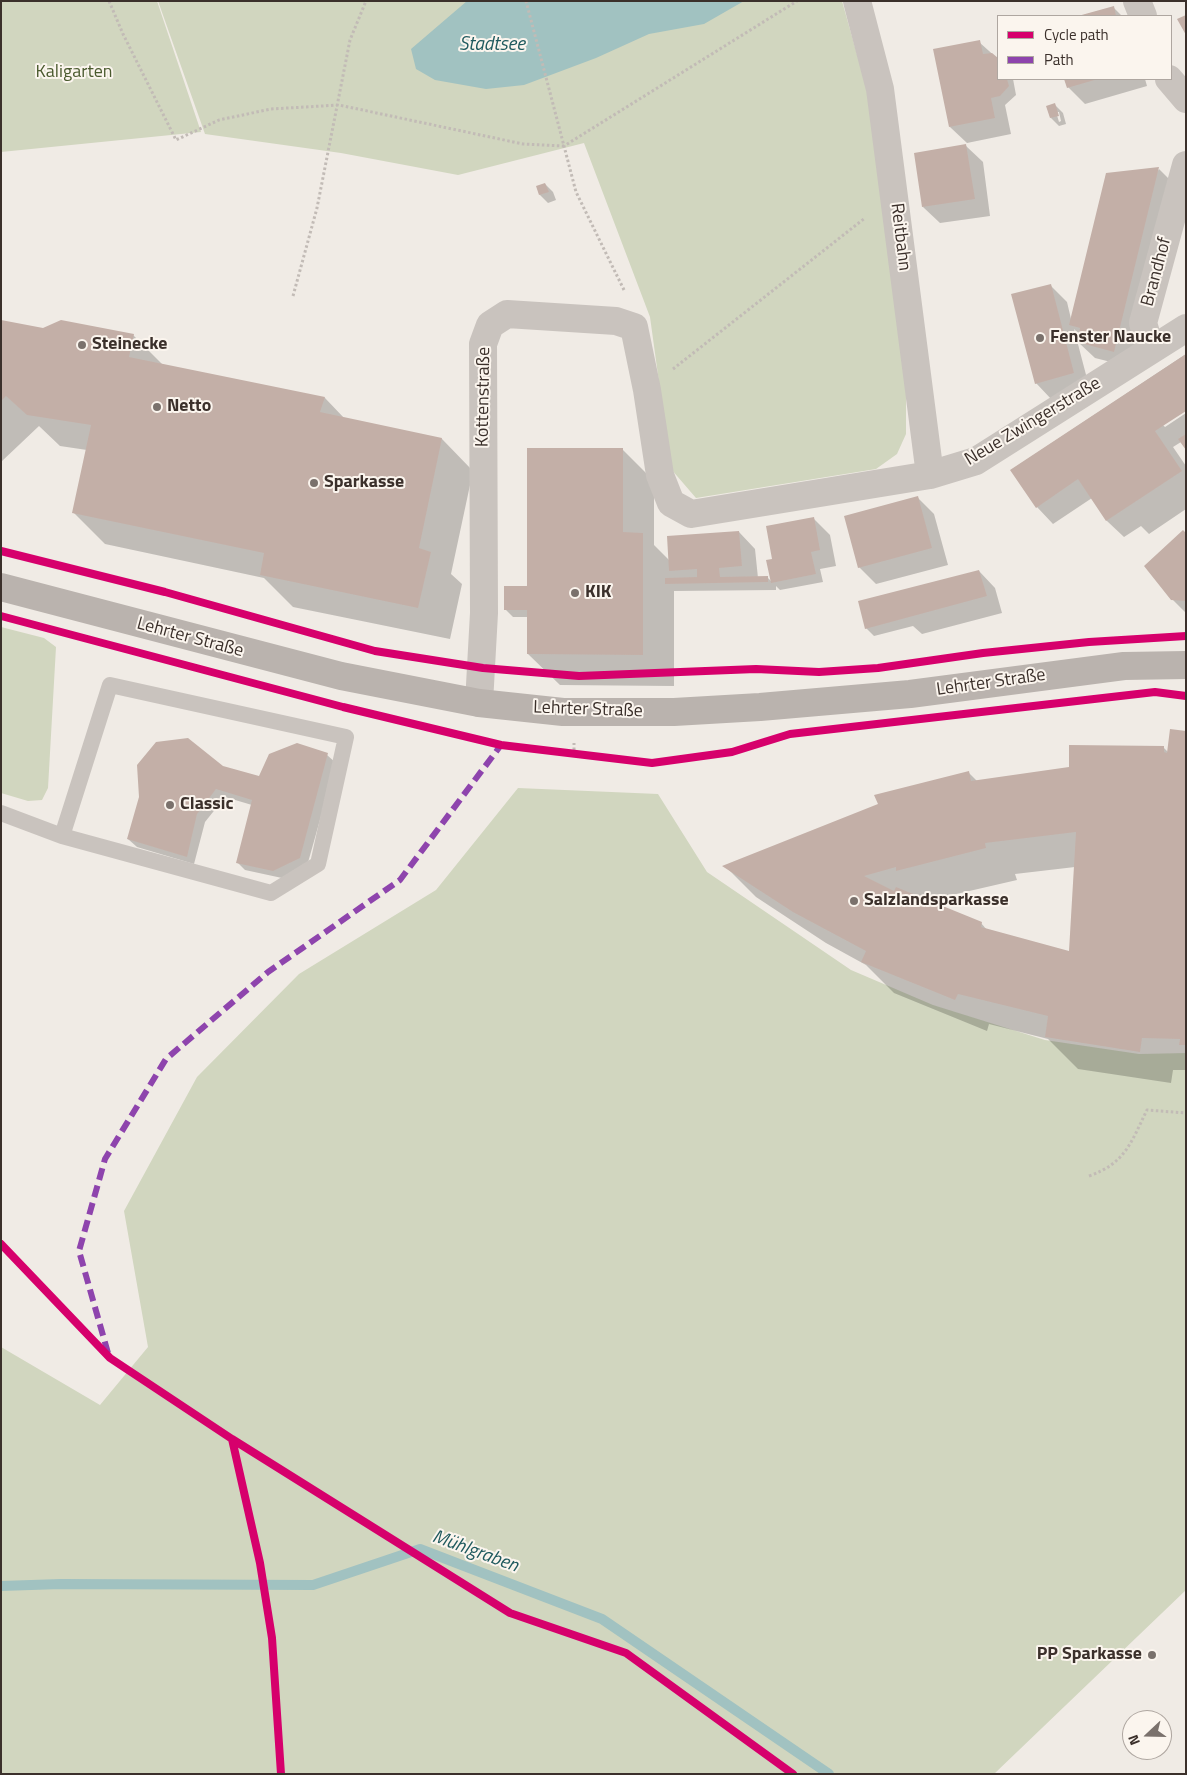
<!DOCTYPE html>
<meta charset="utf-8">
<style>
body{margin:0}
#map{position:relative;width:1187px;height:1775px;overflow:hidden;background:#f0ebe5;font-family:"Titillium Web",sans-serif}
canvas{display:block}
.frame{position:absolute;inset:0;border:2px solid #3b302b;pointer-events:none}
.legend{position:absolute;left:997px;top:15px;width:175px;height:65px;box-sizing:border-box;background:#fbf5ee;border:1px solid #aea6a0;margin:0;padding:6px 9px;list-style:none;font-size:15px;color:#3b302b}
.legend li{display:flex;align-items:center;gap:10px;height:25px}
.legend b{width:25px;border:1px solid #aea6a0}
.north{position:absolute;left:1122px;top:1710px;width:50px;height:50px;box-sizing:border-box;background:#fbf5ee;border:1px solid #aea6a0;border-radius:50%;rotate:249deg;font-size:14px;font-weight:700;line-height:20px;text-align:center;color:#3b302b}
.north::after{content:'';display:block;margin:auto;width:18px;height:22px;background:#7a716c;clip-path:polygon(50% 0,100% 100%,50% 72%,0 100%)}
</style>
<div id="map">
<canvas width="1187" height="1775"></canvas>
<div class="frame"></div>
<ul class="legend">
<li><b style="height:6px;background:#d6006c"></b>Cycle path</li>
<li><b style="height:6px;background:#8e44ad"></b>Path</li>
</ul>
<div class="north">N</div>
</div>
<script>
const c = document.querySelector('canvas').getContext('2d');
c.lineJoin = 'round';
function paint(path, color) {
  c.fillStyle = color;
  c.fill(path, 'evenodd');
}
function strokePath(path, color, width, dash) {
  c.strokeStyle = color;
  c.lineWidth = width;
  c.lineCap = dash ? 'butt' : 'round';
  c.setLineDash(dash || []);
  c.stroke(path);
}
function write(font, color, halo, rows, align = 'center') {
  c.font = font + ' "Titillium Web",sans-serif';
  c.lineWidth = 4;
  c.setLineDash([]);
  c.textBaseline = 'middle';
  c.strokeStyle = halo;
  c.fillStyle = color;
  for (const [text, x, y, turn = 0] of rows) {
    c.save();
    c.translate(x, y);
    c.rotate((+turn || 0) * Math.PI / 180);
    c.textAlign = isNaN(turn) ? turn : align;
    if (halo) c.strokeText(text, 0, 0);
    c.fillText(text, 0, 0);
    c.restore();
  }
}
const green = new Path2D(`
 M1 1H157L201 132 1 152Z
 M158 1H842L867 90 906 392V434L897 454 876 469 696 498 671 469 650 317 584 143 458 175 341 153 205 134Z
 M1 627 44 638 56 647 48 788 42 800 28 801 1 793Z
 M518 788 658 794 707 872 851 970 933 1005 1045 1040 1139 1054 1186 1053V1590L994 1774H1V1347L100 1405 148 1347 124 1211 197 1077 299 974 436 890Z`);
const water = new Path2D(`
 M467 1H744L704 24 649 34 596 58 524 85 486 89 435 80 416 69 411 49Z`);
const shadow = new Path2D(`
 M1113 7 1122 16H1080Z
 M979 42 998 59V79H1013L1016 95 1005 105 1011 134 967 143 950 127Z
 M1066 79H1145L1147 86 1085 104 1068 87Z
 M1055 105 1063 113 1066 124 1059 126 1051 118ZM1056 112H1059L1061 121 1059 122Z
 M966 146 983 162 990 216 940 223 923 207Z
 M1159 169 1175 185 1131 367 1095 358 1078 342 1080 335 1074 329 1090 390 1052 400 1036 383 1050 285 1067 302 1071 319Z
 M545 184 553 192 556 200 548 203 540 195 537 187Z
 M1 322 44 329 133 335 164 366 325 398 345 419 442 439 473 471 451 574 462 584 450 639 293 607 264 578 105 544 74 513 87 450 60 446 39 426 1 462Z
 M1186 354V410L1163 425 1165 427 1186 413V448L1181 442 1173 447 1186 466V509L1149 534 1141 526 1124 537 1107 521 1092 498 1053 524 1037 507 1011 470Z
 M623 450 654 481V545L670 561 739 532 755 549 758 578H768L772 582 773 560 813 518 830 535 836 566 820 569 823 582 780 590 776 586V590L674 591V686L560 685 528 654V617H513L505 609 526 587Z
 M918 498 934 514 948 565 876 584 859 567Z
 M1186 535V613L1172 599Z
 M979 571 995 588 1002 613 922 634 913 626 874 636 866 628Z
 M1186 732V1070H1173L1171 1083 1078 1069 1048 1039 989 1024 987 1031 894 993 866 965 826 943 756 897 725 866 969 773 977 781 1070 769 1163 747 1168 752ZM1075 867 1070 953 987 930 981 923 926 901 1017 880 1015 874Z
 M327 755 336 763 307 866 282 878 245 870 237 862 252 805 225 797 205 822 194 864 137 847 128 839 223 767 260 777Z`);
const stream = new Path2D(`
 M1 1586 61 1584 313 1585 420 1549 602 1619 829 1774`);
const building = new Path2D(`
 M1114 6 1116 16H1078Z
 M1186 15V35L1177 19Z
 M980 40 983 54 992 53 998 58V79H1007L1009 86 1000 96 991 98 995 118 949 127 933 49Z
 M1064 79H1098L1067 88Z
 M1055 103 1059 116 1050 118 1046 106Z
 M966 144 975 199 922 207 914 153Z
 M1159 167 1114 352 1077 342 1080 328 1069 325 1106 173Z
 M545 183 549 192 539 195 536 186Z
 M1051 284 1074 373 1035 384 1011 294Z
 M1 320 43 328 61 320 134 334 129 357 325 397 320 412 442 438 419 548 431 552 418 608 260 575 264 553 72 513 91 425 27 415 6 396 1 401Z
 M1186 354V411L1155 431 1182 471 1106 521 1078 479 1036 508 1010 470Z
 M1186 434V450L1178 439Z
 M527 448H623V532L643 533V655L527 654V610H504V586H527Z
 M918 496 932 548 858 568 844 516Z
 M814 517 820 550 811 552 816 574 771 583 766 560 772 559 766 526Z
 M1183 530 1186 533V601L1171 600 1144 566Z
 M739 531 742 566 719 568 720 577 768 576V582L665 584V578L697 577V569L669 571 667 536Z
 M979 570 987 596 865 629 858 601Z
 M1170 729 1186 731V1045H1179L1180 1039 1142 1038 1140 1052 1045 1037 1048 1016 958 994 955 1000 861 962 866 951 793 912 722 866 878 804 874 795 969 771 971 781 1069 767V745L1164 746V752L1167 753ZM1076 832 1069 951 981 927 982 922 896 887 894 891 864 876 896 867V871L986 848 985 843Z
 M188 738 223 766 259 776 269 754 297 743 328 753 300 858 273 871 236 863 252 800 216 789 197 814 187 857 127 839 139 797 137 765 156 742Z`);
const path = new Path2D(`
 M109 1 123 34 176 140 219 120 271 109 339 105 523 144 564 146 526 1
 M624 290 576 192 564 146 797 1
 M293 296 317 208 350 40 366 1
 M673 369 865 218
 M574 755V743
 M1089 1176C1126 1163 1131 1142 1147 1110L1186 1113`);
const lane = new Path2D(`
 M1 813 62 836 110 685 346 737 318 864 271 893 62 836`);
const street = new Path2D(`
 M857 1 880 89 930 475
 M1137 1 1143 16
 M1169 79 1186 99
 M1151 350 1143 323 1186 165
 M479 703 484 613 483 344 490 325 507 314 616 321 634 327 647 390 660 475 671 503 691 514 930 475 976 461 1186 328`);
const secondary = new Path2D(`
 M1 587 341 676 479 703 563 712H674L760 707 910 694 1124 666 1186 665`);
const quiet = new Path2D(`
 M108 1353 79 1251 105 1159 166 1059 268 972 400 880 501 745`);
const cycleway = new Path2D(`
 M1 551 165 592 375 651 483 668 579 676 756 669 819 672 878 668 983 653 1089 642 1186 636
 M1 616 343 707 501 745 652 763 732 752 790 734 1155 692 1186 696
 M1 1244 110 1358 232 1439 260 1563 272 1638 281 1774
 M232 1439 510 1613 626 1653 793 1774`);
const markers = [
 [1040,338,5,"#7a716c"],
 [82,345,5,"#7a716c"],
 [157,407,5,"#7a716c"],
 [314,483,5,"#7a716c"],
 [575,593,5,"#7a716c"],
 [170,805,5,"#7a716c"],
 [854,901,5,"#7a716c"],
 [1152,1655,5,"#7a716c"]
];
const parkNames = [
 ["Kaligarten",74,73]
];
const streetNames = [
 ["Reitbahn",900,237,83],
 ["Brandhof",1157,272,-75],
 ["Kottenstraße",484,397,-89],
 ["Neue Zwingerstraße",1033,422,-31],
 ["Lehrter Straße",190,638,15],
 ["Lehrter Straße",991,683,-8],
 ["Lehrter Straße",588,710,2]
];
const poiNames = [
 ["Fenster Naucke",1050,338],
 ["Steinecke",92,345],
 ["Netto",167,407],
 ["Sparkasse",324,483],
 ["KIK",585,593],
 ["Classic",180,805],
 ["Salzlandsparkasse",864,901],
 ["PP Sparkasse",1142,1655,"right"]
];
const waterNames = [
 ["Stadtsee",492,45],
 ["Mühlgraben",475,1552,20]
];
paint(green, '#d1d6bf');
paint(water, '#a1c2c1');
paint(shadow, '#0003');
strokePath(stream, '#a1c2c1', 10);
paint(building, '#c3afa7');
strokePath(path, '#c2bbb6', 3, [2.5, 2.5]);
strokePath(lane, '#c9c3be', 16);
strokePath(street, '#c9c3be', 28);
strokePath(secondary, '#bab3ae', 28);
strokePath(quiet, '#8e44ad', 6, [12, 6]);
strokePath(cycleway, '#d6006c', 8);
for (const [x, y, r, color] of markers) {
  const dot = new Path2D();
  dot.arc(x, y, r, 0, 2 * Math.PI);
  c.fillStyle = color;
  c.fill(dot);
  strokePath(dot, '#fbf5ee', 2);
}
write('18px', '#4a5a2e', '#fbf5ee', parkNames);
write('18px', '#3b302b', '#fbf5ee', streetNames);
write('bold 18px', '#3b302b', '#fbf5ee', poiNames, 'left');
write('italic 19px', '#1f5a5e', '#fbf5ee', waterNames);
</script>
